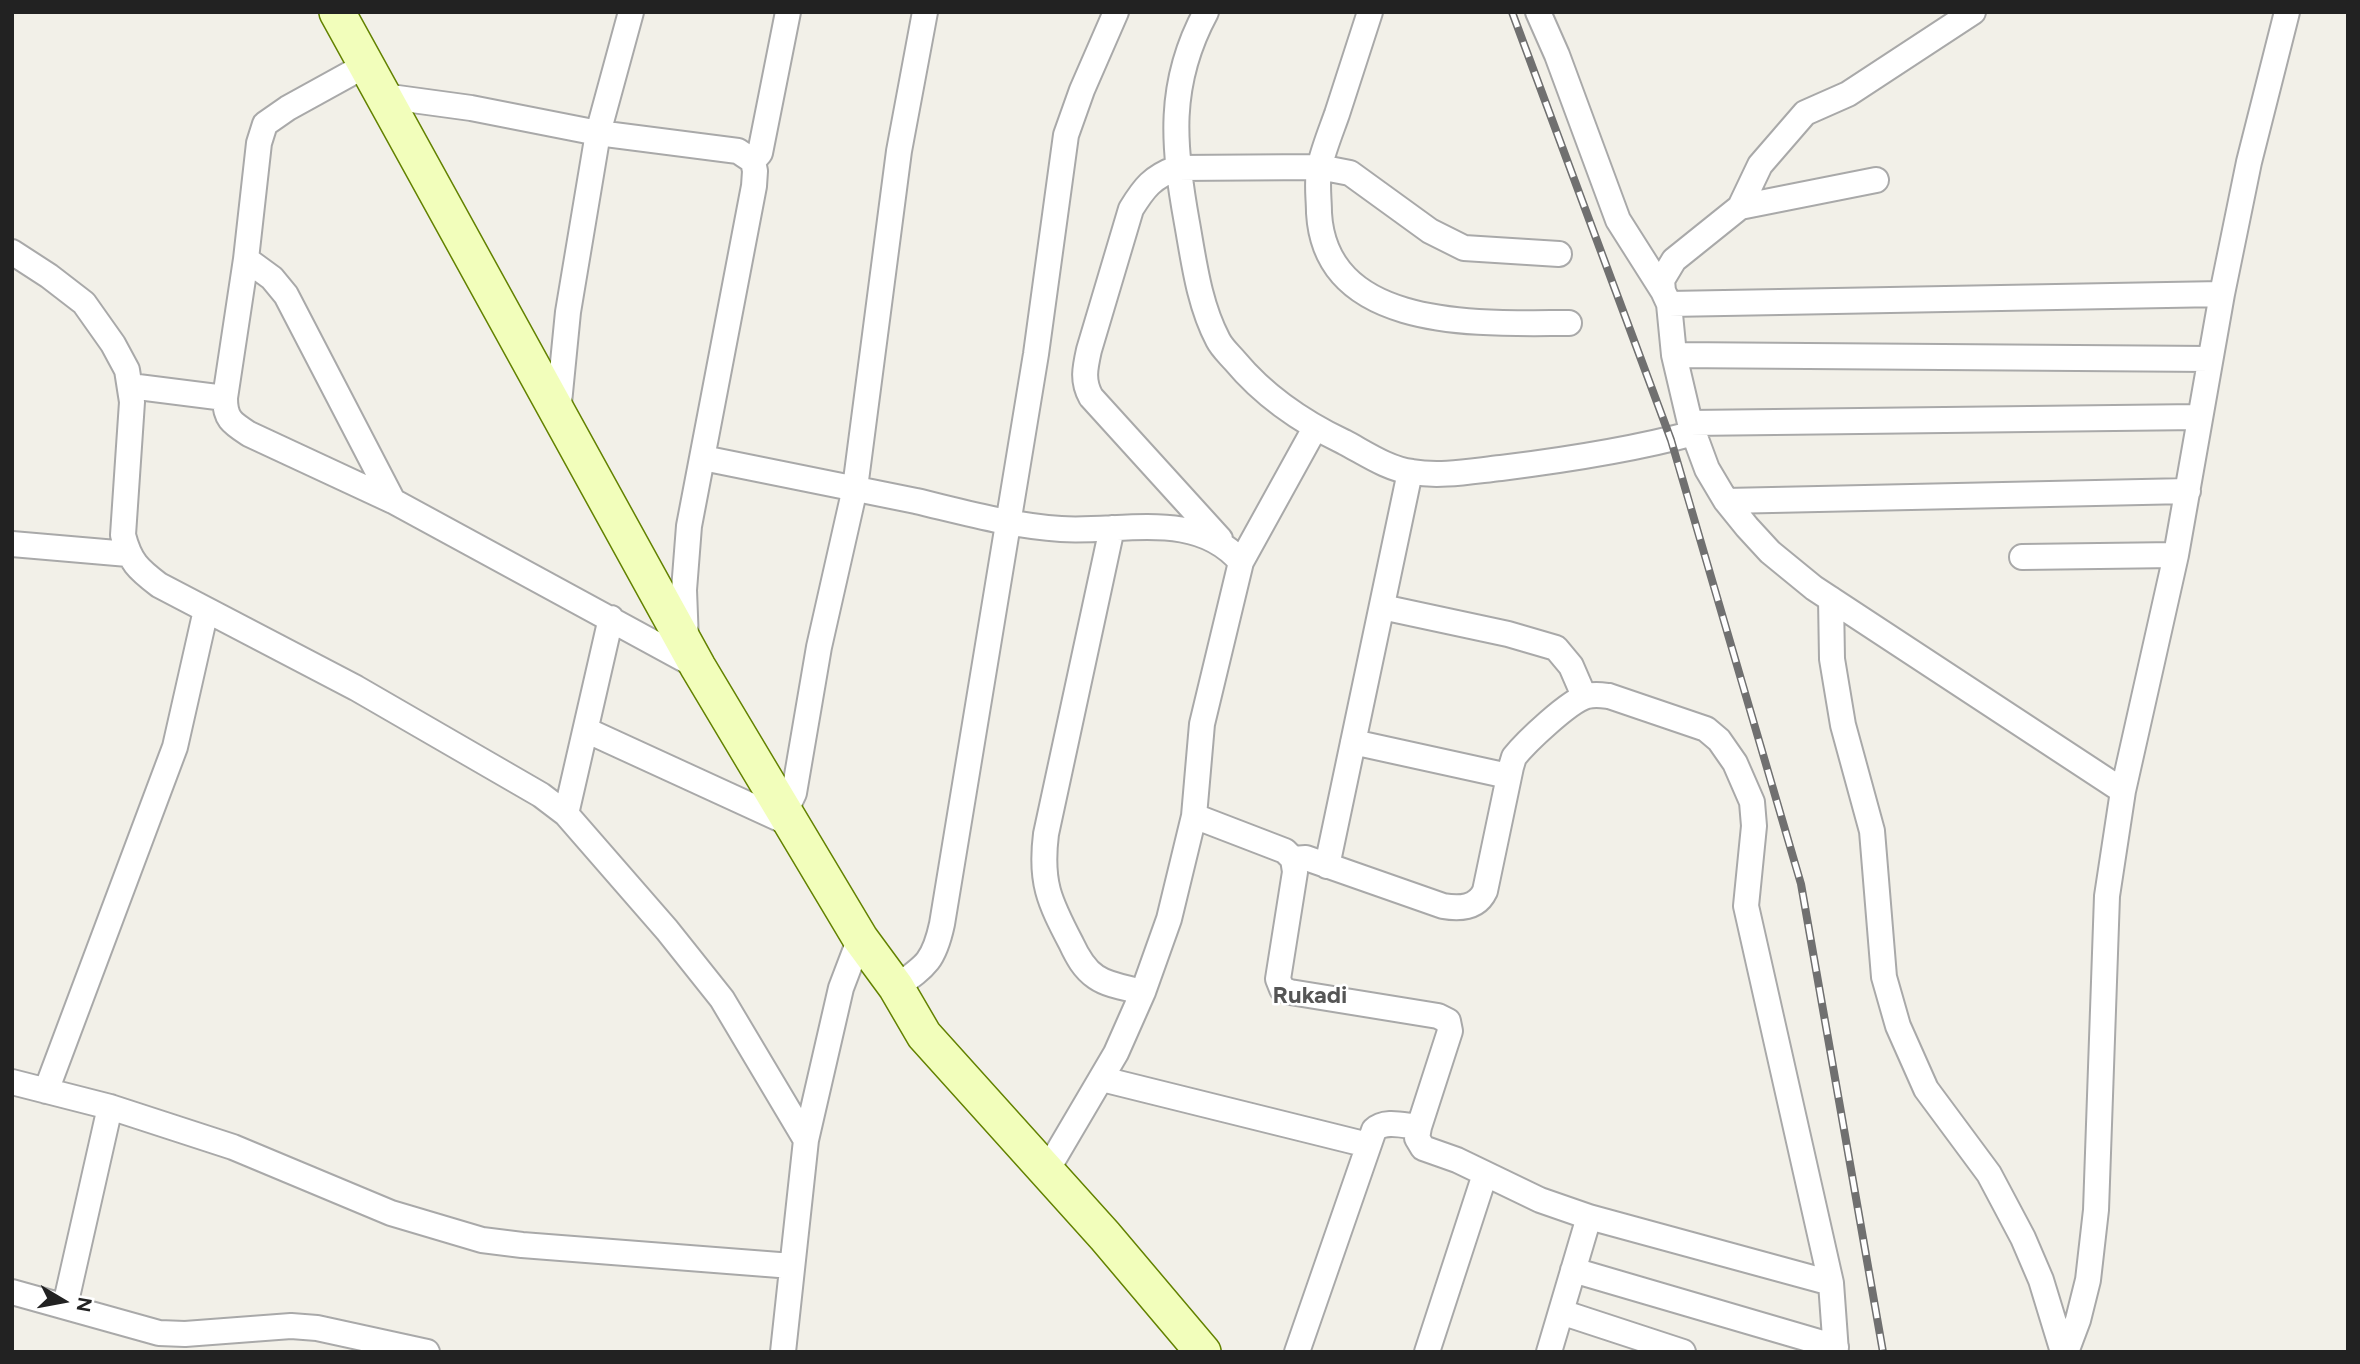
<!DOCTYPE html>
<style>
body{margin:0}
#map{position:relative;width:2360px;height:1364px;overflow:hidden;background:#f2f0e8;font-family:Figtree,sans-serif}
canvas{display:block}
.frame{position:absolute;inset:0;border:14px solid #222;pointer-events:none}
.north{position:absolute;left:28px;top:1266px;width:70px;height:70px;-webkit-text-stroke:5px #fff;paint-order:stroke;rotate:100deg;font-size:19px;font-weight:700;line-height:28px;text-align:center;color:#222}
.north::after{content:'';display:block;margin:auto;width:24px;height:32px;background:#222;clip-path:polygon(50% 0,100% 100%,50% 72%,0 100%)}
</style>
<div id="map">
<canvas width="2360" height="1364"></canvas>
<div class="frame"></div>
<div class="north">N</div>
</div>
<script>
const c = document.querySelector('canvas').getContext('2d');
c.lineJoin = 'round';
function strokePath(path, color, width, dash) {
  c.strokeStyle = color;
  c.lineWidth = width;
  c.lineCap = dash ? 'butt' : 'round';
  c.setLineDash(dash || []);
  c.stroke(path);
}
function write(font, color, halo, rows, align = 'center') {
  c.font = font + ' Figtree,sans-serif';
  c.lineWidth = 5;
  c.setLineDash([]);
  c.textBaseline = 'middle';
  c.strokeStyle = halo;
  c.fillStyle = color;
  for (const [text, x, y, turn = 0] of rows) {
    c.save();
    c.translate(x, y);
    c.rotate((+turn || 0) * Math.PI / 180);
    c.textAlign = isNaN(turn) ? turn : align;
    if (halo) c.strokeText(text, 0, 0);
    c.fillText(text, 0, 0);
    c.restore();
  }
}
const street = new Path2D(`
 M1206 12C1167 84 1173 146 1187 223 1194 262 1199 304 1218 340 1222 348 1229 354 1235 361 1265 397 1302 422 1344 442 1365 453 1388 469 1412 472 1441 477 1472 471 1501 468 1565 460 1632 450 1694 433
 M1370 12C1359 46 1348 80 1337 114 1331 131 1324 148 1320 165 1316 180 1319 198 1319 213 1326 333 1484 323 1569 323
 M1538 12 1557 55 1618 220 1663 291
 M1973 12 1848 94 1805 113 1760 165 1740 207 1674 260 1662 280 1663 291 1669 304 1674 355 1690 423 1707 469 1726 501 1747 527 1770 552 1814 588 2123 791
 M366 65 288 108 265 124 259 143 246 259 225 398C225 419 232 423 249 434L393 501 698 667
 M383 96 471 108 598 133 738 151 753 161 755 171 754 186 689 526 684 590 686 641
 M753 161 760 153 788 12
 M1740 207 1876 180
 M12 252 49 276 84 303 113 344 127 370 132 402 123 535C130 562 138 569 159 585L356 688 541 795 566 814 667 930 722 999 806 1140
 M246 259 272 278 286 295 393 501
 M1669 304 2222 294
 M1674 355 2210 359
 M130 386 225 398
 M558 413 568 312 598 133 631 12
 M1690 423 2199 417
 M703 458C774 472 845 486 916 501 963 512 1013 526 1061 529 1122 533 1196 509 1241 562L1202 724 1194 816 1169 919 1143 992 1116 1053 1046 1172
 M1726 501 2188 491
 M1112 528 1046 834C1040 882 1049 901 1071 943 1077 956 1084 969 1096 977 1109 986 1128 988 1143 992
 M1220 539 1091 397C1082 381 1085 368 1089 350L1131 209C1144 188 1152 177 1177 168L1319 167 1350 173 1430 231 1464 248 1559 254
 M12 544 128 554
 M2022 557 2176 555
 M1241 562 1315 428
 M1831 599 1832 659 1843 725 1872 831 1884 977 1898 1026 1926 1089 1989 1174 2023 1238 2041 1280 2063 1352
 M1382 607 1508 634 1556 648 1571 666 1584 696
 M586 730 793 825
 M1353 742 1508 776
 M785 812 794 793 819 647 855 488 899 151 925 12
 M566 814 611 618
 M1194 816 1285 851 1293 859 1295 872 1278 979 1282 989 1290 992 1438 1016 1448 1021 1450 1031 1419 1127 1417 1138 1423 1148 1457 1160 1540 1200 1589 1217 1831 1283
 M1293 859 1306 858 1443 906C1460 909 1477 908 1485 891L1511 767 1514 757C1526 742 1569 701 1587 696 1595 694 1601 695 1609 696L1706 729 1719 740 1735 763 1752 802 1754 826 1746 906 1831 1283 1836 1352
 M1327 866 1410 472
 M896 987C926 966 934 961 942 924L1036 354 1066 135 1082 90 1116 12
 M1102 1079 1368 1145
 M12 1082 110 1107 233 1147 391 1213 482 1240 522 1245 792 1266
 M46 1091 175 747 206 610
 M1573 1270 1836 1347
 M12 1292 159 1333 185 1334 291 1326 317 1328 427 1352
 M65 1306 110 1107
 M1561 1312 1683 1352
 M783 1352 806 1140 841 988 860 938
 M1297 1352 1374 1130C1385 1119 1405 1126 1419 1127
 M1427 1352 1485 1174
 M1549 1352 1589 1217
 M2066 1352 2078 1320 2088 1280 2096 1210 2107 896 2123 791 2176 555 2222 294 2249 162 2287 12`);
const secondary = new Path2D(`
 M337 12 698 667 860 938 896 987 924 1035 1105 1236 1203 1352`);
const rail = new Path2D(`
 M1512 12 1671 440 1801 884 1883 1352`);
const quarterNames = [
 ["Rukadi",1310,996]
];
strokePath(street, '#a9a9a9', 28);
strokePath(secondary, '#638200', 38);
strokePath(street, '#fff', 24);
strokePath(secondary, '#f2febb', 35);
strokePath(rail, '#707070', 8);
strokePath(rail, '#fff', 5, [16]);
write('bold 24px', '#555', '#fff', quarterNames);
</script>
